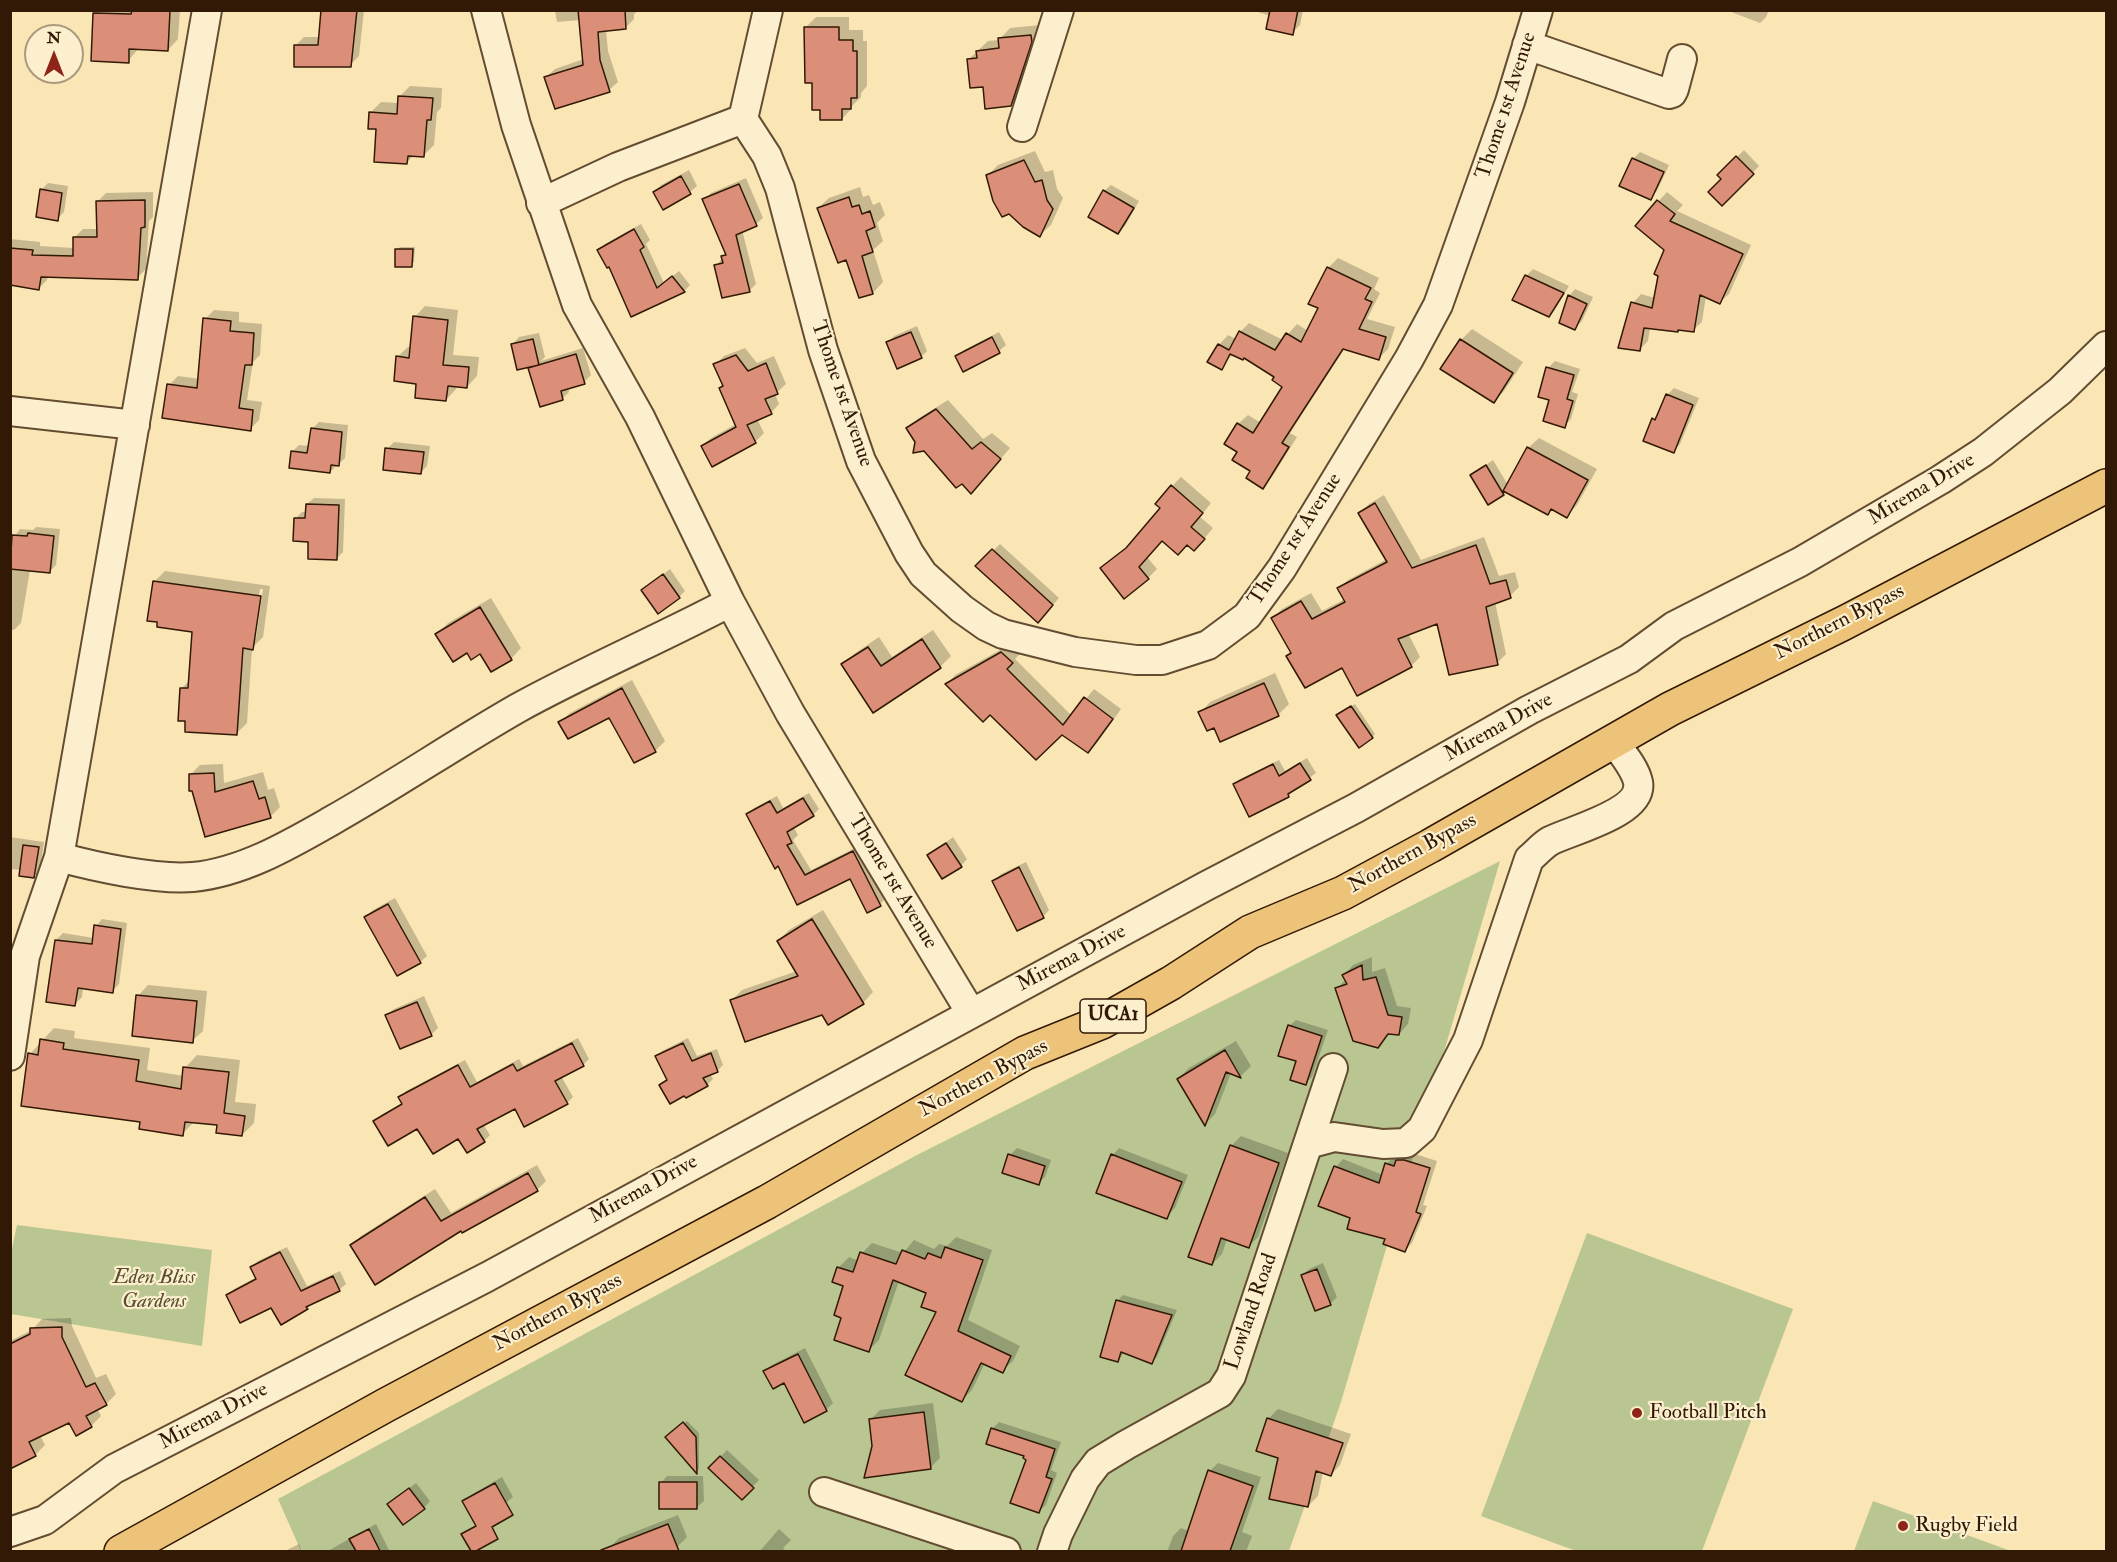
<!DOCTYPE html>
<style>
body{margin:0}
#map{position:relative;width:2117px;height:1562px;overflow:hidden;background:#fae6b4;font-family:"IM FELL Double Pica",serif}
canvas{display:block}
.frame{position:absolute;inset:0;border:12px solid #311905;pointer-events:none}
.north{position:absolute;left:24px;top:24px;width:60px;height:60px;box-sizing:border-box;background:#fcefce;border:2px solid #ab997e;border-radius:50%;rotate:0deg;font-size:16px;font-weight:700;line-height:24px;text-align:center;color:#311905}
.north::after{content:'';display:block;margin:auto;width:21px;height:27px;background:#8f2418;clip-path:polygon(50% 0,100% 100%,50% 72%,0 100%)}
</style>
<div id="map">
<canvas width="2117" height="1562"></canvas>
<div class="frame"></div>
<div class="north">N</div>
</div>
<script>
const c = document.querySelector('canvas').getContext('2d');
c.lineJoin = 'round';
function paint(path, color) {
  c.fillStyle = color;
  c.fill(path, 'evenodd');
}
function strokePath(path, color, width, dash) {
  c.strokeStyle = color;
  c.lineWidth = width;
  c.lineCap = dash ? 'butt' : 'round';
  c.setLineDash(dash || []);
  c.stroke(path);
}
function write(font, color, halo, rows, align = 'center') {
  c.font = font + ' "IM FELL Double Pica",serif';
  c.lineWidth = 4.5;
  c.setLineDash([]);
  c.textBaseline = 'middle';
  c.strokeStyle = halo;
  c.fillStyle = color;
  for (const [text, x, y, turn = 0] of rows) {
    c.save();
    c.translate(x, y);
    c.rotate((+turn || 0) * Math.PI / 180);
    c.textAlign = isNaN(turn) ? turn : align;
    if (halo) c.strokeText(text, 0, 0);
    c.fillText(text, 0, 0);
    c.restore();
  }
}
const green = new Path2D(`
 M1500 861 1341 1402 1289 1551H301L278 1499 917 1155Z
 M17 1225 212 1250 202 1346 11 1314V1253Z
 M1587 1233 1793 1309 1702 1551H1576L1481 1516Z
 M1873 1501 2011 1551H1854Z`);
const shadow = new Path2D(`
 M97 10H180L178 39 168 50 139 48 128 61 94 13Z
 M323 10H364L359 56 350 65 295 46 304 37H320Z
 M555 10H640L634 14V19L625 28 606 30 608 51 618 82 609 90 546 77 555 69 584 59 580 20 557 22Z
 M1251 10H1303L1300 25 1292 33 1271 16Z
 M1726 10H1769L1766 17 1760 23Z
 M816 17H849V30H863V41H867V86L861 93V97L852 106V108L842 119 813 81 805 28Z
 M1041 25 1021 94 1011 105 984 86 969 59 988 41 999 40 1010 28Z
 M410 86 442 88 441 108 437 112 434 145 423 156 414 155 407 162 378 128 370 113 381 102 399 103 400 96Z
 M1744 150 1759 166 1722 204 1723 179 1719 175Z
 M1035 151 1045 172 1053 170 1057 189 1063 198 1051 225 1040 235 987 176 998 165Z
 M1640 152 1669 165 1657 191 1651 198 1633 159Z
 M689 170 697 186 690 192 663 208 655 192 661 185Z
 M746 178 763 218 756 224 742 230 756 284 749 291 716 266 727 252 704 200 711 193Z
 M48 183 68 186 64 212 57 219 41 190Z
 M1111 185 1139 201 1125 226 1118 232 1104 191Z
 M860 187 863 197 869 195 873 205 880 202 885 215 877 223 883 241 873 250 883 282 873 293 847 258 818 208 829 198Z
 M153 192V217L149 221 146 269 137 278 48 276 47 280 39 288 10 283V239L40 242V246L74 248 75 237 83 229H98L97 202 106 193Z
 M1667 192 1683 205 1677 211 1751 245 1729 294 1720 302 1706 296 1702 322 1693 330 1650 328 1648 341 1639 350 1633 303 1641 294 1655 298 1666 250 1637 225Z
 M641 224 650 240 646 244 664 283 679 271 690 285 684 291 632 315 610 265 598 250 605 244Z
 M400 247H415L414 262 411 265 397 250Z
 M1338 258 1379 278 1374 289 1380 293 1367 319 1395 327 1388 349 1378 359 1345 348 1290 433 1297 437 1272 477 1263 487 1252 470 1238 424 1248 415 1261 423 1284 386 1276 376 1244 356 1233 354 1221 368 1219 345 1228 335 1236 339 1240 332 1249 323 1283 340 1297 324 1308 331 1320 308 1310 303 1329 267Z
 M1533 269 1569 286 1555 309 1548 316 1526 276Z
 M1575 289 1593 297 1582 321 1575 328 1569 296Z
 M425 306 458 310 453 355 479 357 477 376 467 387 457 386 456 389 446 400 397 357 408 347H412L415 317Z
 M214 310 239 312V322L262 324 260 355 253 362 247 400 262 402 259 420 250 429 169 385 178 376 200 379 205 319Z
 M917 326 927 351 921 357 888 343 894 336Z
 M1472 329 1523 362 1504 391 1494 401 1442 369 1461 340Z
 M999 332 1006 345 999 351 964 370 957 357 964 350Z
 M539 333 545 357 541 361 583 348 591 375 584 382 568 387 569 392 562 399 530 369 535 364 513 344 519 337Z
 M745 348 757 363 774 356 786 384 775 394 779 404 771 413 757 419 764 433 755 442 702 446 711 438 736 424 715 365 724 356Z
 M1555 361 1580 369 1572 392 1578 394 1571 419 1564 426 1551 399 1548 368Z
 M1674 388 1699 398 1680 444 1674 451 1653 419 1660 412 1667 395Z
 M948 400 983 439 992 433 1010 448 981 482 917 442 908 428 919 418Z
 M319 422 348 425 345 458 330 472 292 452 299 445 310 446 312 429Z
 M1539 438 1597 469 1577 505 1567 516 1553 508 1548 513 1507 491 1503 494 1472 475 1493 460 1508 485 1528 448Z
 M394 442 430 446 427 466 421 472 387 449Z
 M1181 477 1211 503 1200 517 1213 528 1203 540 1188 543 1162 540 1147 557 1157 569 1148 578 1102 568 1133 542 1162 508 1172 486Z
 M1384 495 1421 560 1484 537 1499 576 1515 572 1519 587 1510 596 1495 602 1506 654 1497 663 1438 622 1408 633 1420 657 1411 666 1357 694 1342 666 1293 652 1273 618 1282 609 1311 593 1322 611 1345 599 1339 588 1348 580 1387 559 1360 513 1369 504Z
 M314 498 345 499 343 552 336 559 310 540 296 518 302 512H307V504Z
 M36 527 60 529 56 565 49 572 30 570 21 623 14 630 10 629V536L14 537 20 529 33 530Z
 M1000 544 1059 598 1045 614 978 566Z
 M670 569 685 591 679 597 643 590Z
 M165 571 270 586 263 637 252 648 247 723 236 734 182 688 190 680 193 631 154 582ZM260 589H263L256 638H253Z
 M491 598 521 648 511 659 468 651 437 634 448 623Z
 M933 630 951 656 940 667 874 711 843 665 854 654 879 637 892 657Z
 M1011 644 1021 653 1015 659 1072 716 1094 689 1121 709 1097 743 1088 752 1062 733 947 684 955 675Z
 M1275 673 1289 704 1278 715 1215 726 1200 713 1210 702Z
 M632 680 665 741 655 751 609 716 560 722 570 713Z
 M1355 704 1375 734 1372 737 1341 713Z
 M1307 758 1316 773 1294 789V790L1288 796 1234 784 1240 779 1279 760 1285 771Z
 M223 764 224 783 263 772 268 790 274 788 280 807 270 817 206 835 190 775 200 765Z
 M809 793 819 809 813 815 793 826 798 835 793 840 811 870 859 846 886 898 880 904 850 878 798 903 779 864 748 814 754 808 777 796 783 808Z
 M10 837 44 842 40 870 34 876 22 870 10 869Z
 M953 837 967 859 961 866 929 855Z
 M1026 862 1049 910 1043 917 994 881 1001 874Z
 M395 898 427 956 420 962 366 917 373 910Z
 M823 910 873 992 863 1003 823 1013 732 1000 742 990 797 971 778 941 789 930Z
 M102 919 127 923 119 984 112 991 83 987 82 997 75 1004 56 940 63 933 94 938 96 926Z
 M1372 957V972L1385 968 1397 1006 1411 1008 1408 1024 1399 1034 1390 1032 1378 1046 1337 989 1346 979 1344 975 1353 965Z
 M148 985 207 991 203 1031 192 1041 138 996Z
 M424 996 438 1028 431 1035 387 1015 394 1009Z
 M1296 1020 1328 1030 1312 1077 1305 1083 1289 1026Z
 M54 1028 75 1031 74 1038 150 1048 147 1070 184 1076 185 1068 197 1055 240 1060 235 1102 256 1104 254 1123 242 1135 218 1124 195 1121 182 1134 141 1121 30 1054Z
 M578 1038 589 1059 583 1065 561 1076 573 1097 567 1103 515 1107 483 1124 490 1135 484 1141 417 1127 375 1122 381 1115 403 1103 400 1098 406 1091 465 1060 477 1082 519 1059 523 1066Z
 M688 1038 697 1056 717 1049 723 1065 718 1070 710 1074 713 1079 707 1085H661L668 1079 657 1057 662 1051Z
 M1236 1041 1251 1066 1241 1076 1231 1073 1215 1114 1205 1124 1178 1079 1189 1068Z
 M1241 1136 1288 1153 1258 1237 1249 1246 1227 1239 1222 1254 1212 1264 1231 1146Z
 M1017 1148 1051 1160 1045 1177 1038 1183 1010 1155Z
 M1119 1148 1188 1175 1175 1208 1168 1215 1113 1155Z
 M1405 1153H1412L1437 1161 1423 1205 1427 1206 1412 1243 1405 1251 1352 1218 1320 1205 1336 1167 1343 1159 1383 1175 1387 1164 1394 1156 1400 1158Z
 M537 1165 546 1181 537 1190 462 1229 351 1246 361 1236 435 1189 451 1213Z
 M956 1237 992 1250 968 1320 1020 1346 1013 1361 1002 1371 985 1363 972 1390 962 1400 938 1311 928 1292 899 1281 879 1340 869 1350 843 1317 845 1285 838 1268 849 1257 859 1261 862 1253 872 1243 903 1253 914 1240 934 1249 939 1244 947 1246Z
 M287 1247 307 1286 340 1271 346 1284 339 1290 312 1302 307 1308 271 1306 228 1295 234 1289 257 1277 252 1267 258 1261Z
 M1323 1263 1337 1297 1330 1304 1302 1275 1309 1269Z
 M1123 1295 1177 1310 1157 1357 1151 1363 1125 1351 1118 1361 1117 1301Z
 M71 1318 72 1326 96 1378 106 1374 116 1394 106 1404 97 1408 101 1416 91 1426 70 1421 40 1435 45 1445 35 1455 10 1468V1341L32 1330 42 1319Z
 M805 1348 833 1403 826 1410 805 1421 784 1381 765 1372 772 1365Z
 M933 1403 940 1458 930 1468 870 1420 880 1410Z
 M1278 1409 1351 1434 1340 1465 1331 1475 1323 1472 1318 1496 1308 1506 1279 1457 1258 1450 1269 1418Z
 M687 1421 699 1433V1469L697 1471 667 1437Z
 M999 1422 1061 1442 1051 1470 1057 1473 1046 1505 1039 1511 1028 1459 992 1429Z
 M727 1450 759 1480 742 1498 710 1468Z
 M1218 1463 1261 1477 1242 1532 1252 1536 1246 1552H1167L1173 1536 1181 1528 1189 1531 1210 1471Z
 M667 1476H703L704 1501 697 1507 661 1483Z
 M502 1477 513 1497 506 1503 474 1520 464 1502 471 1495Z
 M416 1483 430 1501 424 1508 389 1504Z
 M678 1515 687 1537 677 1547 666 1552H610L609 1548 619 1538Z
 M376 1524 390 1552H326Z
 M779 1529 791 1540 783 1548 787 1552H759Z
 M299 1544 302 1552H283Z`);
const building = new Path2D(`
 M132 10 170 11 168 51 129 49V63L91 61 93 13 131 14Z
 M321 10H357L351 67H294V45H318Z
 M578 10H625L626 29 598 32 600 60 610 92 555 109 544 77 583 65Z
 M1270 10H1298L1293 35 1266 29Z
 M804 27H839V40H853V51H857V98H851V109H842V120H820V110H812V83H805Z
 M1031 35 1032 42 1011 106 985 109 983 87 970 88 967 59 977 58 976 51 999 48 998 38Z
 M398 96 433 98 431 120H427L424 157 408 156 407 164 374 162 376 129H368L369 112 397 114Z
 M1736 156 1754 174 1722 206 1708 192 1721 179 1717 175Z
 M1632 158 1664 172 1651 200 1619 186Z
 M1024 160 1035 182 1042 180 1047 200 1053 209 1040 237 1023 227 1009 214 1002 217 993 201 986 175Z
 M681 176 691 194 663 210 653 192Z
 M739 184 757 226 736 235 750 292 722 298 714 265 723 263 721 256 726 255 702 199Z
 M40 189 62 193 58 221 36 217Z
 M1103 190 1134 208 1118 234 1088 217Z
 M849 197 852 207 859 205 862 214 870 211 875 227 866 231 873 252 862 256 873 294 859 298 846 260 838 263 817 208Z
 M145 200V227L141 228 138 280 41 277 39 290 10 285V248L33 250 32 255 73 256V237H97L96 201Z
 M1657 200 1675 214 1670 221 1743 254 1720 304 1700 295 1694 332 1678 330V332L1644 328 1640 351 1618 348 1631 302 1652 308 1658 276 1654 274 1664 250 1635 226Z
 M634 229 644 247 640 250 657 288 672 276 685 292 631 317 609 267 607 268 597 250Z
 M395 249H413L412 267H395Z
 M1327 267 1371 288 1365 299 1372 302 1359 329 1386 337 1379 360 1343 349 1282 443 1289 447 1263 489 1246 478 1250 471 1232 460 1237 452 1224 444 1237 423 1253 433 1282 387 1272 380 1274 377 1244 358 1243 360 1230 354 1222 370 1207 362 1218 344 1229 350 1239 331 1275 350 1286 333 1301 342 1318 308 1308 304Z
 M1525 275 1564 293 1549 317 1512 300Z
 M1568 295 1587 304 1575 330 1559 323Z
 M413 316 448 320 443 365 469 367 467 388 448 386 446 401 415 398 416 384 394 381 396 356 409 358Z
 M203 318 231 321 230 331 254 333 252 365H245L239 408 253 410 251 431 162 418 167 384 197 388Z
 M911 332 922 358 897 369 886 342Z
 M992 337 1000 353 963 372 955 356Z
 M533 339 539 365 517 370 511 344Z
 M1460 339 1513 373 1494 403 1440 369Z
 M576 354 585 384 561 391 563 400 540 407 528 368Z
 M736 355 748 371 766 363 778 394 765 399 772 414 747 425 756 443 712 467 701 446 736 427 719 388 723 386 713 364Z
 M1546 367 1574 375 1567 399 1573 401 1565 428 1543 421 1549 400 1538 397Z
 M1666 394 1693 405 1674 453 1643 441 1652 418 1655 420Z
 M936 409 972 449 981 442 1001 459 971 494 962 484 956 488 924 451 913 453 915 442 906 428Z
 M311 428 342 432 339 466 331 465 330 473 289 468 291 451 307 453Z
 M1527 447 1588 480 1567 518 1551 509 1548 515 1503 491Z
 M385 448 424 452 421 474 383 470Z
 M1486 465 1504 495 1488 505 1470 475Z
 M1171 485 1203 513 1191 527 1205 539 1194 551 1187 545 1178 555 1162 541 1139 567 1149 579 1124 599 1100 568 1126 548 1160 508 1155 504Z
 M1375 503 1412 568 1476 545 1490 584 1506 580 1511 598 1486 607 1498 665 1449 675 1437 624 1398 639 1412 667 1357 696 1342 668 1305 688 1286 656 1291 653 1271 618 1301 601 1312 619 1345 602 1337 588 1387 562 1358 513Z
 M306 504 339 505 337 560 308 559V542L293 541 294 518H305Z
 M28 533 54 536 50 573 10 569 12 535 27 536Z
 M992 549 1053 605 1038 623 975 566Z
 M663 574 680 598 658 614 641 590Z
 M153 581 261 596 253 650 243 648 237 735 185 732V721H178L180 688H188L192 632 157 627V622L147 621Z
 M480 607 512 660 491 672 480 654 471 660 467 653 453 662 435 634Z
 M922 639 941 668 873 713 841 664 868 647 881 666Z
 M1001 652 1013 663 1007 669 1063 725 1084 697 1113 719 1088 753 1062 735 1036 760 990 715 983 722 945 684Z
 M1264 683 1279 716 1220 742 1214 728 1207 731 1198 712Z
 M622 688 656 752 634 763 609 718 568 739 558 722Z
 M1351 706 1373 738 1359 748 1336 715Z
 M1300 763 1311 780 1288 794 1289 797 1249 817 1233 784 1273 764 1279 776Z
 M214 773 215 792 253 781 259 799 265 797 271 818 205 837 192 791H189V774Z
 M803 798 814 816 787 832 792 843 787 845 805 875 853 851 881 906 867 913 850 879 797 905 778 866 775 869 746 814 770 801 777 813Z
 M946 843 962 867 942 879 927 855Z
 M23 845 39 847 34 878 19 876Z
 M1019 867 1044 918 1017 931 992 881Z
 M388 904 421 963 397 976 364 917Z
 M812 919 864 1004 828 1025 822 1015 745 1042 730 1000 798 976 777 941Z
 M94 925 121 929 113 993 78 988 75 1006 46 1002 55 940 92 944Z
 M1362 965 1363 980 1376 977 1388 1015 1402 1017 1399 1035 1388 1034 1378 1048 1353 1041 1335 988 1347 984 1342 975Z
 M136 995 197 1001 193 1043 132 1036Z
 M417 1002 432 1036 400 1049 385 1015Z
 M1288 1025 1322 1036 1306 1085 1290 1080 1296 1061 1278 1056Z
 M40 1039 64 1043 63 1049 139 1060 136 1081 181 1089 183 1067 229 1072 224 1113 245 1116 242 1136 216 1133 217 1125 185 1122 183 1136 139 1129 140 1122 21 1106 28 1053 38 1055Z
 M572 1043 584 1066 555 1081 568 1104 524 1127 515 1109 477 1129 485 1142 467 1153 458 1139 433 1154 417 1129 388 1146 373 1121 402 1104 398 1097 458 1065 470 1087 513 1064 517 1071Z
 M683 1043 692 1061 711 1053 718 1072 703 1078 708 1086 686 1098 684 1096 670 1104 659 1085 667 1080 655 1056Z
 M1225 1050 1241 1078 1226 1072 1205 1126 1177 1079Z
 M1230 1145 1279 1163 1249 1248 1221 1238 1212 1265 1188 1257Z
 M1008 1154 1045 1166 1039 1185 1002 1173Z
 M1111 1154 1182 1182 1167 1219 1096 1193Z
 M1396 1160H1404L1430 1168 1416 1212 1421 1214 1405 1252 1383 1244 1385 1239 1347 1229 1350 1218 1318 1206 1334 1166 1379 1183 1385 1163 1394 1166Z
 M528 1173 538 1191 462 1233 461 1231 375 1285 350 1245 425 1197 441 1221Z
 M945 1247 983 1260 958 1331 1011 1356 1003 1373 981 1363 962 1402 905 1375 936 1312 921 1307 926 1293 893 1280 869 1352 834 1340 841 1318 834 1315 843 1286 832 1282 837 1267 853 1272 860 1252 896 1264 902 1250 925 1259 928 1253 941 1258Z
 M280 1252 301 1291 333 1276 340 1291 306 1307 308 1309 281 1325 271 1308 240 1323 226 1295 256 1279 250 1267Z
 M1317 1269 1331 1305 1315 1311 1301 1275Z
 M1116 1300 1172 1315 1152 1364 1121 1352 1118 1362 1100 1357Z
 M62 1327V1337L86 1387 95 1383 107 1405 86 1416 92 1427 76 1436 69 1423 29 1442 36 1456 10 1469V1344L30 1334V1328Z
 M798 1354 827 1411 804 1423 784 1383 773 1389 763 1371Z
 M924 1412 931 1469 864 1478 872 1446 869 1419Z
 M1267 1418 1343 1443 1331 1476 1316 1471 1308 1507 1269 1499 1278 1458 1256 1451Z
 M683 1422 696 1437 697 1474 665 1437Z
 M991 1428 1055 1449 1046 1477 1052 1479 1039 1513 1010 1503 1026 1460 1023 1458 1024 1456 986 1444Z
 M720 1456 754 1488 742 1500 708 1468Z
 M1208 1470 1253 1486 1230 1551H1181Z
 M659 1482H697V1509H659Z
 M495 1483 513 1515 492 1527 498 1539 476 1551H471L461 1534 476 1526 462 1501Z
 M409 1488 425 1509 403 1525 387 1504Z
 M668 1524 679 1551H601V1550Z
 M369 1529 380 1551H356L349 1539Z`);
const minor = new Path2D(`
 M486 10 516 125 577 305 640 417 730 602 790 713 971 1013
 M1527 45 1669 94 1672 93 1674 89 1682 59
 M743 119 768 10
 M1022 127 1059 10
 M541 203 618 167 743 119 767 156 780 188 823 350 861 461 909 553 923 574 962 609 986 626 1003 634 1075 652 1136 660H1162L1208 645 1247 616 1282 568 1409 359 1438 305 1510 102 1538 10
 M10 411 135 425
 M59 857C96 867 155 880 193 877 243 872 289 845 331 821 395 785 455 744 518 708 587 670 660 639 730 602
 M10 1056 25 956 59 857 207 10
 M1308 1144 1334 1137 1383 1144 1406 1143 1422 1129 1468 1040 1529 859C1536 853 1543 845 1550 841 1571 830 1644 813 1638 782 1635 768 1622 753 1614 742
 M824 1492 1006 1552
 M10 1532 45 1520 114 1469 487 1277 1206 886 1356 808 1529 710 1629 659 1674 626 1800 562 1940 480 1983 452 2060 391 2106 346
 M1052 1552 1058 1534 1085 1479 1098 1462 1126 1445 1220 1393 1231 1376 1333 1068`);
const major = new Path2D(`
 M121 1552 386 1405 767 1202 1025 1053 1102 1022 1171 983 1250 932 1343 893 1430 846 1670 709 1844 623 2106 486`);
const markers = [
 [1637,1413,6,"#8f2418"],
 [1903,1526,6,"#8f2418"]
];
const shields = [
 [1113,1016,66]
];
const shieldNames = [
 ["UCA1",1113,1016]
];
const streetNames = [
 ["Thome 1st Avenue",1507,106,-72],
 ["Thome 1st Avenue",841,394,71],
 ["Mirema Drive",1922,490,-31],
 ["Thome 1st Avenue",1296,540,-57],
 ["Northern Bypass",1840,623,-27],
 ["Mirema Drive",1499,728,-29],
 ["Northern Bypass",1413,854,-29],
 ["Thome 1st Avenue",892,882,59],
 ["Mirema Drive",1072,959,-28],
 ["Northern Bypass",984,1079,-28],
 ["Mirema Drive",644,1190,-29],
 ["Lowland Road",1252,1312,-71],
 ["Northern Bypass",558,1313,-28],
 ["Mirema Drive",214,1417,-28]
];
const parkNames = [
 ["Eden Bliss",154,1278],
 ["Gardens",154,1302]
];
const poiNames = [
 ["Football Pitch",1649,1413],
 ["Rugby Field",1915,1526]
];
paint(green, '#b9c691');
paint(shadow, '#0003');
paint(building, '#dc8f78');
strokePath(building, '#311905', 1.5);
strokePath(minor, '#634c31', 32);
strokePath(major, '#311905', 36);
strokePath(minor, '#fcefce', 28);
strokePath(major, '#edc37a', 33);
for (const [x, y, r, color] of markers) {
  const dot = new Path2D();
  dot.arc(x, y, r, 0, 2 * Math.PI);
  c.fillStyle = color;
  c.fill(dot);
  strokePath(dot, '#fcefce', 2);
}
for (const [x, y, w] of shields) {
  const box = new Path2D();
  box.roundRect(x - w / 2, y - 17, w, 34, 4.5);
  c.fillStyle = '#fcefce';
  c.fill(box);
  strokePath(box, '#311905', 1.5);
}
write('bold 20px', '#311905', null, shieldNames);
write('21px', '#311905', '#fcefce', streetNames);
write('italic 21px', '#5a4d2f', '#fcefce', parkNames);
write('21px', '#311905', '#fcefce', poiNames, 'left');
</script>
